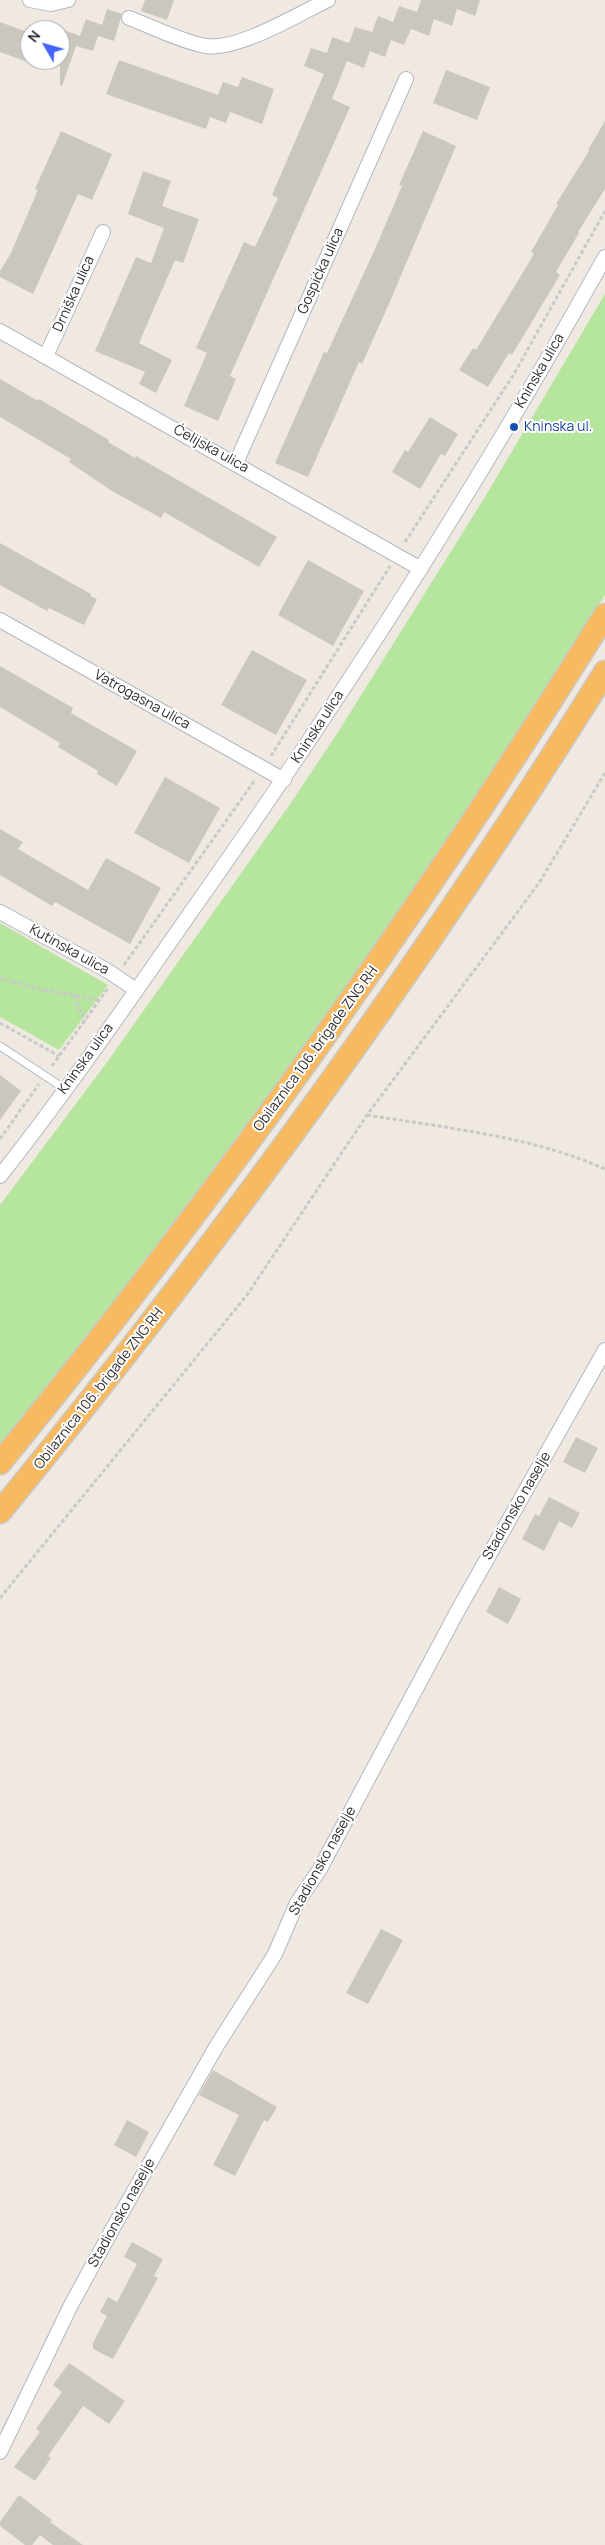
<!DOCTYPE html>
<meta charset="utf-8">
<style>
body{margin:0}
#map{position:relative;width:605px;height:2545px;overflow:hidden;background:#efe9e1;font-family:Manrope,sans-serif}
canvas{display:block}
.north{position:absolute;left:20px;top:20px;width:50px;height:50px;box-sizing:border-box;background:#fff;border:1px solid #ababab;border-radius:50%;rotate:308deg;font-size:14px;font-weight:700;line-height:20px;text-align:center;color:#2e2e2e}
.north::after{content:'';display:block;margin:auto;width:18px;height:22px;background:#4264fb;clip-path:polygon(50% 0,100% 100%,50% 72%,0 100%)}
</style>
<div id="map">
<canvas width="605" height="2545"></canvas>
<div class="north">N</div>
</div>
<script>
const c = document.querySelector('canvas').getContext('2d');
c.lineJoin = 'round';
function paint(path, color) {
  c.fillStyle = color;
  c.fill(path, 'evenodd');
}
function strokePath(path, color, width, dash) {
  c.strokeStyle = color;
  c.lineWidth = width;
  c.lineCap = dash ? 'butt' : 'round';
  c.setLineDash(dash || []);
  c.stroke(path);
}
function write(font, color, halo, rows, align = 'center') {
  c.font = font + ' Manrope,sans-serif';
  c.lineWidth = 4;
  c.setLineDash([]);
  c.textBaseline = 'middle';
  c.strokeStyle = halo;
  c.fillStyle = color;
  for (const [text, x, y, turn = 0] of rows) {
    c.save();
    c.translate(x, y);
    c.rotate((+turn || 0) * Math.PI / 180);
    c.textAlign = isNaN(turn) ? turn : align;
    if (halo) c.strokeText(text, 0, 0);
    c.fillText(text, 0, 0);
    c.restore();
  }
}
const green = new Path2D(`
 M605 294V595L484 786 374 950 139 1276 0 1450V1205L105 1065 288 807 340 729 485 497Z
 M0 923 108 985 59 1050 0 1017Z`);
const building = new Path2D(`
 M145 0H174L167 20 141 11Z
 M421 0H480L475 16 457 9 452 26 434 19 429 36 411 29 404 45 391 40 385 57 370 51 364 68 347 61 332 99 350 107 230 376 236 379 218 421 184 406 207 353 196 348 244 242 255 247 278 198 272 195 324 74 304 66 311 48 327 53 332 37 349 43 355 27 372 32 378 16 393 22 399 6 417 12Z
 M107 9 122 14 114 41 98 36 93 51 76 46 62 86 60 85V40L64 30 80 36 86 19 102 25Z
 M0 22 30 33V63L0 52Z
 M119 60 218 95 223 82 238 87 242 77 274 89 262 124 230 112 226 123 210 117 206 129 106 94Z
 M446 70 490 87 477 120 433 103Z
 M605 121V189L578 232 579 233 556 272 560 275 512 355 509 353 488 387 459 370 473 348 476 350 534 254 531 252 558 205 556 204 589 151 588 150Z
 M61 131 112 154 92 200 78 194 33 294 0 277V271L10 255 38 190 35 189Z
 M423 131 456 146 388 306 362 364 359 362 308 477 275 463 324 352 327 353 375 249 402 186 399 185Z
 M143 171 171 181 162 206 199 219 183 263 175 260 139 343 172 360 156 393 139 384 145 372 95 351 136 257 151 263 164 228 128 214Z
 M0 379 38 401 39 399 109 440 108 442 135 458 136 456 277 537 259 567 164 512 161 518 112 491 69 462 71 459 0 417Z
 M430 417 458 434 445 456 441 454 420 489 392 472 405 450 408 452Z
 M0 543 91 594 90 596 97 599 84 625 49 608 47 611 0 585Z
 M308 560 364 591 333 646 278 615Z
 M252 650 307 680 276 735 221 705Z
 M0 666 73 708 71 713 137 751 117 786 97 774 98 771 58 747 60 743 0 707Z
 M165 777 220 808 189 863 134 833Z
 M0 829 23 842 18 849 88 890 106 858 161 888 130 944 55 902 52 906 0 875Z
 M0 1075 21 1091 0 1120Z
 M576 1437 598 1448 585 1473 563 1462Z
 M549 1497 580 1513 572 1528 559 1521 544 1551 522 1539 535 1514 539 1516Z
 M499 1587 521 1599 508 1624 486 1612Z
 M381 1929 403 1940 368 2004 346 1993Z
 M213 2070 277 2107 268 2122 264 2120 235 2176 213 2165 239 2115 199 2095Z
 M127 2120 149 2132 136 2157 114 2145Z
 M132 2242 163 2259 154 2276 158 2278 113 2359 93 2349V2343L107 2316 100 2312 108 2297 117 2302 137 2264 124 2257Z
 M69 2363 125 2401 109 2424 83 2406 48 2456 51 2458 35 2481 14 2467 40 2432 36 2429 62 2392 53 2385Z
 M19 2495 52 2520 50 2522 83 2545H53L40 2535 32 2545H25L0 2526V2522Z`);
const path = new Path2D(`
 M405 542 514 374 605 211
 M271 756 390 566
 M124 965 255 780
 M0 978 39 989 100 1000
 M74 996 85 1021
 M0 1023 59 1056
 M52 1066 108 988
 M367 1115C447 1128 531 1136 605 1169
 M0 1139 39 1084
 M0 1598 247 1295 367 1115 539 883 605 773`);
const service = new Path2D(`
 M0 1046 65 1089`);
const minor = new Path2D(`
 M30 0 51 4 68 0
 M129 18C153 27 182 42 206 46 238 51 298 14 328 0
 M0 331 421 569
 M46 356 103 232
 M236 463 406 79
 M0 620 284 780
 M0 912 108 971 136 990
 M0 1176C67 1091 129 1001 191 912 340 701 480 483 605 257
 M0 2452 71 2305 113 2228 216 2047 275 1954 297 1903 320 1869 457 1612 605 1350`);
const trunk = new Path2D(`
 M0 1463C220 1193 421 911 605 615
 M0 1512C218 1245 423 965 605 672`);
const markers = [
 [514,427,5,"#1a4fb4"]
];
const streetNames = [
 ["Gospićka ulica",321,271,-66],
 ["Drniška ulica",74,294,-66],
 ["Kninska ulica",540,371,-60],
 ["Ćelijska ulica",211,449,29],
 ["Vatrogasna ulica",142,700,29],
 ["Kninska ulica",318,727,-57],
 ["Kutinska ulica",69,950,29],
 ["Obilaznica 106. brigade ZNG RH",316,1049,-54],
 ["Kninska ulica",86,1059,-54],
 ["Obilaznica 106. brigade ZNG RH",99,1389,-52],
 ["Stadionsko naselje",517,1506,-60],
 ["Stadionsko naselje",323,1861,-61],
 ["Stadionsko naselje",122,2213,-61]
];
const transitNames = [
 ["Kninska ul.",524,427]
];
paint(green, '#b6e59e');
paint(building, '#cbc7bf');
strokePath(service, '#b4b7c1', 9);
strokePath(minor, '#b4b7c1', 16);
strokePath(trunk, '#c9c9c9', 25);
strokePath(path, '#c9c9c9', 3, [4, 2.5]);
strokePath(service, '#fff', 7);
strokePath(minor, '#fff', 14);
strokePath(trunk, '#f8ba60', 22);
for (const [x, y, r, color] of markers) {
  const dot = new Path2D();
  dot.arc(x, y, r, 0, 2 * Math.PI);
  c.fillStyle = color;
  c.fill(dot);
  strokePath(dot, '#fff', 2);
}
write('14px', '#2e2e2e', '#fff', streetNames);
write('14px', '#164399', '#fff', transitNames, 'left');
</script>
